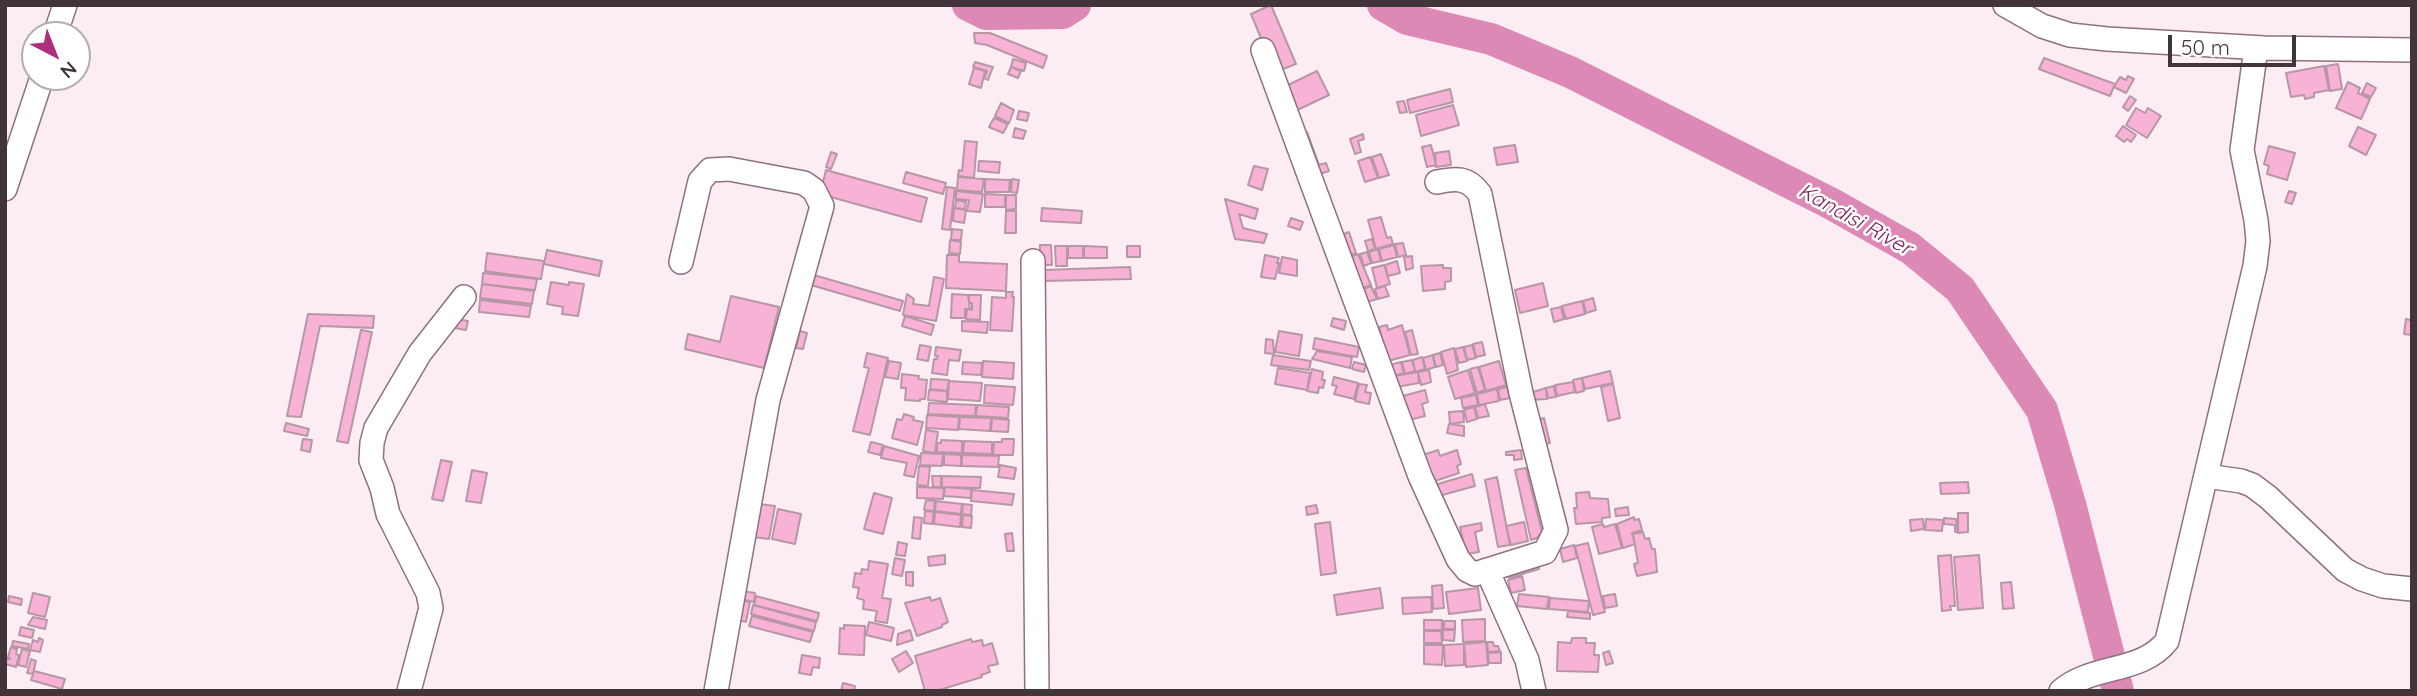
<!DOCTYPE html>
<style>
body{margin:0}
#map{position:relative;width:2417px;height:696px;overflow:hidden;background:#fbedf3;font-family:Quicksand,sans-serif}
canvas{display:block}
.frame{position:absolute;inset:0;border:7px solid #41343a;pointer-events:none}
.north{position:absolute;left:21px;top:21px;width:70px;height:70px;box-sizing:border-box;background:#fff;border:2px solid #b3aeb0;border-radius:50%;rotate:138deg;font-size:19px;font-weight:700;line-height:28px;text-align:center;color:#41343a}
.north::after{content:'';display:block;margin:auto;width:24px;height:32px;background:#ad2e7c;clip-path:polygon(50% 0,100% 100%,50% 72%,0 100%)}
.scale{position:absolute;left:2168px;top:35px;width:128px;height:32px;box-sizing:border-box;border:4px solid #41343a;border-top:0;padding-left:9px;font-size:21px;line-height:24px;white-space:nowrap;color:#41343a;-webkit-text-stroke:5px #fff;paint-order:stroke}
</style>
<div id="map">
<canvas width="2417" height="696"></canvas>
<div class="frame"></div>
<div class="north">N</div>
<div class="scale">50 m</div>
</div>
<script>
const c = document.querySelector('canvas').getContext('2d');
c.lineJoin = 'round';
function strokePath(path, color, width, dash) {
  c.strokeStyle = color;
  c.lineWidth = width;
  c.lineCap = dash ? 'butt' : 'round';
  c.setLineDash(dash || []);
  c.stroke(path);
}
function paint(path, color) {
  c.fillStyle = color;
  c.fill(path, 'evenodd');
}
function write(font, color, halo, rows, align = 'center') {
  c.font = font + ' Quicksand,sans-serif';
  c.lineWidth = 5;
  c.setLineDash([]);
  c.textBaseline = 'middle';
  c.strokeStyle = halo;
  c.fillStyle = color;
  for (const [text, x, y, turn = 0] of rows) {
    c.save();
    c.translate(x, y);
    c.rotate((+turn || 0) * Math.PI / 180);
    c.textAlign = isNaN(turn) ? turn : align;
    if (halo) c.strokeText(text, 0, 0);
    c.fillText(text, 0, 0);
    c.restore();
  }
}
const river = new Path2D(`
 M968 5 986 14 1063 13 1075 5
 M1383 5 1407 19 1491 39 1570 72 1830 203 1910 248 1960 289 2042 410 2070 504 2118 691`);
const building = new Path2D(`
 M1271 5 1296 64 1275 72 1251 14Z
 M974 33H990L1047 56 1043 68 987 45 975 43Z
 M2044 58 2115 84 2110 96 2039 69Z
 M1013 59 1026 63 1024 71 1011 67Z
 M975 62 993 67 988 80 984 78 987 71 973 67Z
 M2338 64 2342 89 2330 91 2326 66Z
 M2324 66 2329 90 2314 93V97L2305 99 2304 95 2291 97 2286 73Z
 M1011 67 1021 71 1018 78 1008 74Z
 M974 68 985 71 981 88 969 84Z
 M1317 71 1329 95 1293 112 1282 88Z
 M2128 76 2134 79 2126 93 2114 87 2120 77 2126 80Z
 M2348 82 2360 88 2358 93 2370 99 2361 119 2336 108Z
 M2367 83 2376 88 2371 97 2362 93Z
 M1450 89 1453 102 1410 113 1407 100Z
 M2130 96 2136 100 2128 111 2123 107Z
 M1404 101 1407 112 1400 113 1397 102Z
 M1001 103 1014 110 1009 123 995 116Z
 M1453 105 1459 125 1421 136 1416 115Z
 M2136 108 2145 113 2148 108 2161 116 2147 138 2126 125Z
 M1019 111 1029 113 1027 121 1017 119Z
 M994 118 1008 124 1003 133 989 127Z
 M2123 126 2136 135 2131 142 2127 139 2124 142 2116 136Z
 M2358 127 2376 135 2366 155 2349 146Z
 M1015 128 1026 131 1023 139 1013 137Z
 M1307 132 1319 165 1326 163 1329 171 1313 176 1298 135Z
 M1363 134 1364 139 1358 141 1361 152 1355 154 1350 139Z
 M965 141 977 142 974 178 958 176 959 170 962 171Z
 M1431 145 1436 165 1427 167 1422 147Z
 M1515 145 1518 162 1497 165 1494 148Z
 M2269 146 2295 153 2287 180 2267 174 2269 166 2264 164Z
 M1449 151 1451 165 1436 167 1435 153Z
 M831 152 837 154 831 169 826 167Z
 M1381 154 1389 175 1379 178 1372 157Z
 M1370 157 1378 178 1365 182 1358 161Z
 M979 161 1000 162 999 173 978 171Z
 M1254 166 1268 169 1262 190 1248 185Z
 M826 170 927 198 921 222 820 194Z
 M906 172 946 183 943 194 903 183Z
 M958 177 984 179 982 192 957 190Z
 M985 179 1010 180 1009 192H985Z
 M1012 179 1019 180 1017 193 1011 192Z
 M947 187 955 188 950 230 942 229Z
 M956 191 983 194 980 212 967 211 969 200 956 199Z
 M2289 191 2296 193 2292 204 2285 202Z
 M985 194 1005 195V207H985Z
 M1006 195H1016V209L1006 210Z
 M1225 199 1258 209 1255 219 1239 214 1243 228 1267 234 1264 243 1235 239Z
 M956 200 966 202 965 209 955 208Z
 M954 208 966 210 964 223 953 221Z
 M1042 208 1082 211 1081 223 1041 221Z
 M1006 211H1016V233H1005Z
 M1381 217 1387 238 1391 237 1393 244 1376 249 1368 220Z
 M1291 218 1303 222 1300 230 1288 226Z
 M952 229 962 230 961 240H951Z
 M1349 232 1356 253 1346 257 1338 236Z
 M1372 239 1375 249 1368 251 1365 241Z
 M950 240 961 242 960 254 949 253Z
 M1403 243 1406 255 1398 257 1395 244Z
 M1040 245H1051L1052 265H1040Z
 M1394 245 1397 257 1382 261 1379 249Z
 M1055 246H1067V266H1056Z
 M1068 246H1083V258H1068Z
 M1084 246 1107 247V258H1084Z
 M1127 246H1140V257H1127Z
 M1378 249 1381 261 1372 263 1369 252Z
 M547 250 602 261 599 276 544 264Z
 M1367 252 1371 263 1364 266 1360 254Z
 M487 253 544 261 541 279 485 271Z
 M1358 254 1371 285 1361 289 1348 258Z
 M947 255H959V262L1007 264 1006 291 946 288Z
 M1265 255 1279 258 1277 263H1279L1275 279 1261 277Z
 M1412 256 1413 268 1406 270 1404 257Z
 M1282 257 1297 260V276L1279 273Z
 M1397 261 1400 273 1388 276 1385 265Z
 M1384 265 1390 284 1377 288 1372 268Z
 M1443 265V268H1451V281L1445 282V289L1423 291 1421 266Z
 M1130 267 1131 279 1044 281V270Z
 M483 273 537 279 535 290 482 284Z
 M814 275 903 301 900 311 811 285Z
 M934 277 944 279 936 321 903 315 907 294 914 299 913 304 929 306Z
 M551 282 569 285V282L584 284 578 316 562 314 563 307 547 304Z
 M1543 283 1548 306 1520 313 1515 290Z
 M482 284 534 291 532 304 480 298Z
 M1371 286 1377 299 1367 302 1361 290Z
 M1385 286 1389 296 1378 299 1375 289Z
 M1006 292H1013L1012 297H1014L1012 331 990 330 992 297 1006 298Z
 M952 294 968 295 970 309H965V318H951Z
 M969 295H981L980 320 966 319 967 309 972 310V303H969Z
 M731 296 779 307 764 368 685 349 688 334 720 342Z
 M1593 298 1596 310 1586 313 1583 301Z
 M480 300 531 306 529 317 479 312Z
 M1582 301 1585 314 1566 319 1562 306Z
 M1561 307 1564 319 1554 322 1551 309Z
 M308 314 374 316 373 328 320 326 301 417 287 416Z
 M2412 314V335L2404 334 2406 319 2411 320Z
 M905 316 934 325 931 335 902 326Z
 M451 318 468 321 466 330 449 327Z
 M1333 318 1346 321 1344 330 1331 326Z
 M962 321 988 322 987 333 962 331Z
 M1387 325 1388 330 1402 325 1410 355 1388 361 1379 327Z
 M361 330 372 332 348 443 337 441Z
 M1412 330 1418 354 1411 355 1405 332Z
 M800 331 807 333 803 349 796 348Z
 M1279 331 1302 335 1299 356 1275 352Z
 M1315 338 1359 347 1357 357 1313 349Z
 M1266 339 1273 340 1274 354 1265 353Z
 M1482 342 1485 355 1476 357 1473 344Z
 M920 345 931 347 928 361 917 359Z
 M1472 345 1476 358 1467 360 1464 347Z
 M936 347 961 350 959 361 949 360 947 375 932 373 934 359H937L938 356H935Z
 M1463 347 1467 361 1459 363 1455 349Z
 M1454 348 1458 370 1447 374 1441 352Z
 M1317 351 1352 357 1350 368 1312 359Z
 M867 353 888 358 870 435 853 431 869 368 864 367Z
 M1440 353 1443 365 1436 367 1433 355Z
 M1273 355 1311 361 1309 370 1271 365Z
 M1433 355 1435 367 1426 370 1423 358Z
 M1422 357 1425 369 1415 372 1413 360Z
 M1412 360 1415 371 1405 374 1402 362Z
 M889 361 901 363 898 379 885 377Z
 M983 361 1014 363 1013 379 982 377Z
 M1499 361 1506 385 1486 391 1479 367Z
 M963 362 982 363 981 375 962 374Z
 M1354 362 1366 365 1364 372 1352 369Z
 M1401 362 1404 373 1389 377 1386 366Z
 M1478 367 1485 390 1477 393 1470 369Z
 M1278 368 1310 373 1307 390 1275 384Z
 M1312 369 1323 372 1322 380H1325L1323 388 1319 387 1318 393 1307 391Z
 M1429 370 1431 382 1421 385 1418 372Z
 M1468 370 1475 393 1455 399 1448 377Z
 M1610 371 1613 383 1585 389 1582 378Z
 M1418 372 1419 383 1396 387 1394 376Z
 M902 374 919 376 918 379 927 380 925 399H920V401L905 400 906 388H901Z
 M1334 377 1358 383 1354 399 1334 394 1337 386 1332 385Z
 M1582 378 1584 391 1576 393 1573 380Z
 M931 379 949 380 947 391 930 389Z
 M949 381 982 383 980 401 948 399Z
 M1573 382 1575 392 1557 396 1555 385Z
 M1359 384 1367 385 1365 392 1371 393 1369 404 1355 401Z
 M1613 384 1620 418 1608 421 1601 387Z
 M985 385 1015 387 1013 405 984 403Z
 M1554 386 1556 397 1548 398 1546 388Z
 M1507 387 1510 398 1500 400 1498 389Z
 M1546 388 1547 399 1528 400 1527 394Z
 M1497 389 1499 401 1479 405 1477 394Z
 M929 390 947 391V402L928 400Z
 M1425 390 1428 402 1422 404 1425 416 1405 421 1399 397Z
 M1476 395 1478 405 1463 408 1461 398Z
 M929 403 976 405 975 416 928 414Z
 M1485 404 1489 416 1478 418 1475 407Z
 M977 405 1009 407 1008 418 976 416Z
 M1474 407 1477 419 1467 422 1464 410Z
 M1463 411 1464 422 1450 424 1449 412Z
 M904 414 914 417 913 420 923 422 917 445 892 438 897 419 902 420Z
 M927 415 959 417 958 430 926 428Z
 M960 417 991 418 990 431 959 429Z
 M992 418 1009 420 1008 432 991 431Z
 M1544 418 1550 443 1538 446 1532 421Z
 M286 423 309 429 307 436 284 431Z
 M1449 424 1464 426V436L1447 433Z
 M926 430 938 432 935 453 923 451Z
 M303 439 312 440 310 452 301 450Z
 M1002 439H1014L1013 455H993L994 442H1002Z
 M941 440 962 441V453L937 452V443H941Z
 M964 441 992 442V454L963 453Z
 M871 442 883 445 880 455 868 452Z
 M884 446 919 456 914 477 904 475 907 463 881 458Z
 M1438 450 1440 456 1457 450 1461 464 1457 466 1459 473 1432 482 1423 455Z
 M1521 450 1522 459 1514 460V455H1506V452Z
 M921 453 943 454 942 466 920 465Z
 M944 454 961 455V466L944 465Z
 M962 455 999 456 998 467 962 466Z
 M441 460 452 462 443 501 432 499Z
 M1000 465 1016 468 1014 479 998 477Z
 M919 466 930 467 928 486 917 485Z
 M1526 468 1542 532 1537 538 1531 540 1515 470Z
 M472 470 487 473 481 503 466 501Z
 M1472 474 1475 486 1435 497 1431 486Z
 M932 476H941V487H933Z
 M942 476 981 477 980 488 942 487Z
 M1497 477 1510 545 1498 547 1485 480Z
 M1968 482 1969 493 1941 494 1940 483Z
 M917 487 944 488 943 499 917 498Z
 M945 487 971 489V498L944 496Z
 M972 490 1014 494 1012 505 971 501Z
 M1589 492 1590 498 1608 499 1610 517 1602 518V522L1576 524 1574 508H1577L1576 493Z
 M874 493 892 498 883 534 864 529Z
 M926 500 935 501 934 511 924 510Z
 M936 501 962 504 961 514 935 511Z
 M759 504 775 506 769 539 754 537Z
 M963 504 972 505 971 515 962 514Z
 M1316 505 1318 513 1307 515 1306 507Z
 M1628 507 1629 515 1616 516 1615 509Z
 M778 509 801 514 795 544 772 539Z
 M925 511 934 512 932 524 924 523Z
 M935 512 961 515 960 527 934 524Z
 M1958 513H1968V532L1958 533Z
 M963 515 972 516 971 528 962 527Z
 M914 517 922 518 920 539 912 538Z
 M1634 517V520L1639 519 1642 530 1632 533 1635 544 1623 548 1617 524Z
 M1944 518 1956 519 1958 532H1955V525L1944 524Z
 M1923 519 1924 529 1911 531 1910 520Z
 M1926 519 1943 520 1942 531 1925 530Z
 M1330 522 1336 573 1321 575 1315 524Z
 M1524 522 1528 541 1511 545 1506 526Z
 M1481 523 1482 530 1475 532 1479 552 1466 554 1460 527Z
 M1603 524 1604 527 1615 524 1622 548 1599 554 1592 527Z
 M1643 532 1645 539 1649 538 1652 549H1655L1657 572 1637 576 1634 564 1638 563 1633 534Z
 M1012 533 1014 551H1007L1005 534Z
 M898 542 907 544 905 556 896 555Z
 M1588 543 1605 612 1593 615 1575 546Z
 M1574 545 1577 558 1563 562 1560 549Z
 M945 555V564L929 566 928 557Z
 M1951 555 1955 606H1950L1951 610 1942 611 1938 556Z
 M1979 555 1983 608 1958 610 1954 557Z
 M1536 557 1539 569 1509 578 1505 565Z
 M895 558 905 560 902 576 892 574Z
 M869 561 888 564 882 598 891 599 887 623 875 621 877 611 863 609 864 600 857 598 859 588 853 587 855 573 861 574 862 569 868 570Z
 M906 572H913V586L906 585Z
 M1522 576 1525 590 1511 593 1508 580Z
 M2011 582 2014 608 2003 609 2001 583Z
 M1442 585 1444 608 1433 609 1432 586Z
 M1380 588 1383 608 1337 615 1334 595Z
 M1478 588 1481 610 1449 614 1446 592Z
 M742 591 755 593 754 602 740 599Z
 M33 593 50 597 45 617 28 613Z
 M1519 594 1549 597 1547 609 1517 606Z
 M1615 594 1617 606 1605 608 1603 596Z
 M9 596 22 599 21 605 8 602Z
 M756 596 819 613 817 621 754 605Z
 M930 597 931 601 940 598 948 622 942 625V627L917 636 905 603Z
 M1431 597 1432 612 1403 614 1402 598Z
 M1550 598 1589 601 1588 612 1549 609Z
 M738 600 750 602 746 622 734 619Z
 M753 605 816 622 814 631 751 614Z
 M1568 611 1590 613V619L1567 617Z
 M752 616 813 632 810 642 749 626Z
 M33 617 47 620 45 629 28 625Z
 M1485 619V641L1463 642 1462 620Z
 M1424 620H1442V630H1424Z
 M1444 621H1455V629H1444Z
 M869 622 894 628 891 641 866 635Z
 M844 625 865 626 864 655 839 654 840 628 844 629Z
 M21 627 34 630 32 638 19 635Z
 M910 630 913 640 897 645 898 634Z
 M1443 630H1455L1454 641 1443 640Z
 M1424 631H1441L1442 643H1424Z
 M39 638 43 640 40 652 30 650 33 640 38 642Z
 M1572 638H1586V643H1595L1594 655H1599L1598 672 1557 671 1558 642 1571 643Z
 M971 639 972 642 982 640 983 646 992 643 998 664 988 666 990 672 981 675 982 677 936 691H925L915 656Z
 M13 641 29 644 28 649 12 646Z
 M1486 642 1488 665 1466 667 1464 644Z
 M1487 642H1493L1494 646H1498L1500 651 1488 652Z
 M1464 644V665L1445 666 1444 645Z
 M1424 645H1443L1442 665 1424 664Z
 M11 647 17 649 16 654 19 655 16 667 5 664 7 659H10L8 657Z
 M22 649 30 651 26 667 18 665Z
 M906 651 913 663 899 672 892 659Z
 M1609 651 1613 663 1606 665 1603 653Z
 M1501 652V663H1489L1488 653Z
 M802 655 820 658 819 668 813 667 811 675 799 673Z
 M31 659 36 661 33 674 27 673Z
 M34 671 65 679 62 689 31 680Z
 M843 683 855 686 854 691H841Z`);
const minor = new Path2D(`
 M2005 5 2042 26 2070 35 2107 39 2264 48 2412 50
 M55 35 65 5
 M1263 50 1420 476 1458 559 1467 570 1475 574 1545 552 1556 530 1521 393 1480 194C1468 177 1456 178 1437 182
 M5 189 42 77
 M1033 261 1037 691
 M681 262 700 181 710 170 729 169 804 183 814 190 822 206 768 400 716 691
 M2206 476 2241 481 2252 485 2268 497 2345 570 2362 579 2383 586 2412 589
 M1487 570 1527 660 1534 691
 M409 691 431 608 428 593 388 514 382 488 371 460 372 443 376 428 420 353 464 297
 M2061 691C2092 664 2141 674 2167 641L2255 266 2258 241 2256 220 2242 150 2256 48`);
const waterNames = [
 ["Kandisi River",1855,220,29]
];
strokePath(river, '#dd89b5', 32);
paint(building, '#f8b2d5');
strokePath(building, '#b797a6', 2);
strokePath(minor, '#8f707f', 26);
strokePath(minor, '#fff', 23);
write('italic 21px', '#84235e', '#fff', waterNames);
</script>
